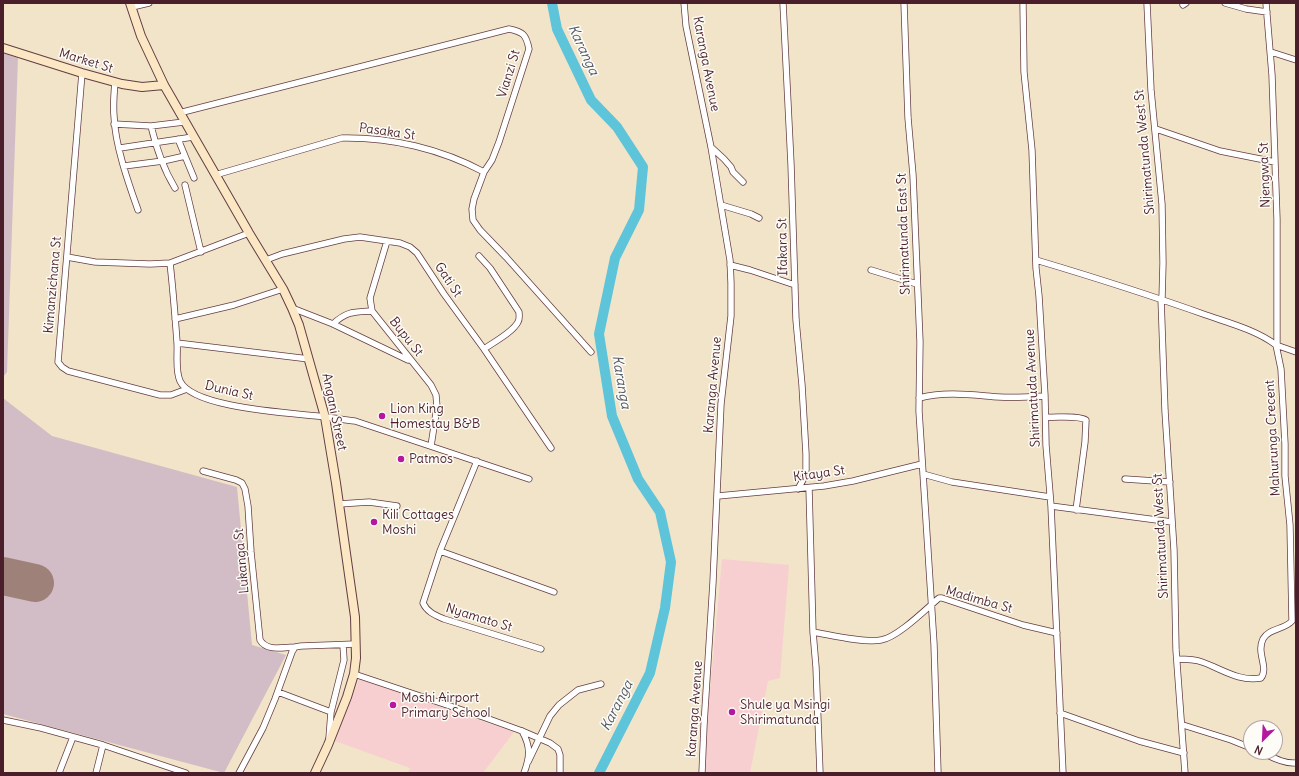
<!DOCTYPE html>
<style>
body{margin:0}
#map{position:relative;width:1299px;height:776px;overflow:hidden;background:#f2e4c8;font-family:Delius,sans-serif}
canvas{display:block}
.frame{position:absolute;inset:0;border:4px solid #4a1f2b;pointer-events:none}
.north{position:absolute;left:1243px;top:720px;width:40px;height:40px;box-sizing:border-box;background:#fdfcf7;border:1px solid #b5a4a5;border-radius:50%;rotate:204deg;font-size:11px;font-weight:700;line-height:16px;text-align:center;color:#4a1f2b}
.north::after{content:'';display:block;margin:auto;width:14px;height:18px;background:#b5179e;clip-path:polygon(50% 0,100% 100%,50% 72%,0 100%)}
</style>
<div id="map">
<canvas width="1299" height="776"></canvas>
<div class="frame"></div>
<div class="north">N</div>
</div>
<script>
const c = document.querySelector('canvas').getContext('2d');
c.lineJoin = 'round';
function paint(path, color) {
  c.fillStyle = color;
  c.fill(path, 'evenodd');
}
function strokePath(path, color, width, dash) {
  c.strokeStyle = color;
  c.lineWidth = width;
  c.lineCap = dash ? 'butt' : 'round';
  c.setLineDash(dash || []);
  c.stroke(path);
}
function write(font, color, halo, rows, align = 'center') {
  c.font = font + ' Delius,sans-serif';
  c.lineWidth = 3;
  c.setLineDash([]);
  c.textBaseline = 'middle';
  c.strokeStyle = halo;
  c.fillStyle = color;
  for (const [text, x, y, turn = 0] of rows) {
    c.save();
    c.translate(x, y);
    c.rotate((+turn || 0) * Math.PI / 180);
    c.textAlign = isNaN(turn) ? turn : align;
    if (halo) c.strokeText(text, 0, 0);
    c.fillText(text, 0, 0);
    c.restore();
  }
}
const built = new Path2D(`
 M722 559 789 565 780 678 768 681 750 773H705L707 724Z
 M359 679 514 732 483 773H408L410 768 335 741Z`);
const industrial = new Path2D(`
 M3 53 18 58 7 372 3 377Z
 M3 398 52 436 237 487 252 645 286 655 224 773 3 714Z`);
const river = new Path2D(`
 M552 3 557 29 591 100 617 127 643 167 639 210 615 258 599 334 612 416 638 479 660 512 671 562 665 608 650 673 599 773`);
const runway = new Path2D(`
 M3 576 35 583`);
const street = new Path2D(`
 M684 3 686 26 711 147 730 260 731 283V316L721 404 713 582 704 725 702 773
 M783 3 791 164 796 320 802 385 806 454V470L803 480 798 489
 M904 3 908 118 913 175 920 342 919 411 934 644 938 773
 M1023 3 1024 72 1032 150 1036 268 1039 296 1045 396 1046 445 1051 506 1063 773
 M1147 3 1151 90 1162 204 1163 263 1162 299
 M1225 3 1246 9 1267 12
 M1266 3 1272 75 1277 219V346
 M1183 5 1186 3
 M132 7 149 3
 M1271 52 1296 60
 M82 73 58 362 62 367 68 371 160 395H171L187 389
 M115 82C114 93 113 105 114 116 115 145 128 182 138 210
 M179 113 509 29C523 32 526 34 529 49L499 142 492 160 484 172 474 199 472 209 473 220 480 230 506 257 591 352
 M114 124 151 126 184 122
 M151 126C156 147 164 170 175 188
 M1156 129 1220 151 1275 162
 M178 139 194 178
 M711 147 724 159 731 167 733 172 743 182
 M120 148 193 137
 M124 166 163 161 185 156
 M215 175 342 138C391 137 441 149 484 172
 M185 185 201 252
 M721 205 751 214 759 218
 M387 241 370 298 372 311 431 385 436 395 437 407 431 446
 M479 256 490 268 519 312C519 315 520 319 518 322 513 332 494 342 484 349
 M67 257 95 262 150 264 170 263 249 233
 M266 260 282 254 344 239 360 237 387 241 400 243 410 247 417 253 444 294 484 349 551 448
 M1036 260C1093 277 1150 295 1206 315 1229 323 1256 330 1276 345L1281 369 1285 444V476L1290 525 1292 621C1284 630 1269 628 1263 639 1256 653 1269 667 1261 678 1239 682 1222 669 1202 662 1194 659 1186 659 1177 659
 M170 263C173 289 175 315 177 342 178 354 175 370 180 381 193 409 296 413 325 417 335 418 345 420 355 421L529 479
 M730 265 750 270 795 285
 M871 270 917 284
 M1161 298 1165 411 1174 550 1176 650 1185 773
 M292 308 333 324 408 360
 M175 319 234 305 283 289
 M333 324C347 311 354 312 372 311
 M177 343 309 359
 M1276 345 1296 352
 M919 398C946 391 972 395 999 397 1014 398 1030 397 1045 396
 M1046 417C1056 418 1078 415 1086 420L1085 442 1076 510
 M477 461 440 551 423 603C427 612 435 615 444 619L541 649
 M203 471 236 480 242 483 245 489 248 506 251 552 260 640C267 652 284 647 295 647
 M923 474 952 482 1050 497
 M1125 479 1170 482
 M809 488 813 632 816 667 820 773
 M718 496 824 486 853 481 922 464
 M339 504 369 502 397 506
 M1051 506 1172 522
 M440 551 554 592
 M813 632C831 635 863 643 881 640 897 638 926 609 939 598H942L1023 625 1057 633
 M354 674 486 718 522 731 550 743 558 749 560 755V773
 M278 692 331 712
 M1060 713 1139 741 1184 753
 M3 720 41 728 103 745 186 773
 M1183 725 1231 740 1251 748
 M522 731C531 747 530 757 524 773
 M329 738 331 712 344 660 343 645
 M1261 752C1272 757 1284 764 1296 763
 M528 762 550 716 559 705 578 690 601 684
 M59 773 73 737
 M96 773 103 745
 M239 773 263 728 275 699 292 652 295 647 301 646 356 644`);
const secondary = new Path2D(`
 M130 3 141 36 164 85 249 233 283 289 292 308 299 325 325 417 336 483 355 617 356 658 354 674 347 697 328 745 315 773
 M3 48 82 73 122 84 142 87 164 85`);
const markers = [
 [382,416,4,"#b5179e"],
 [401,459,4,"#b5179e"],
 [374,522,4,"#b5179e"],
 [393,705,4,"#b5179e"],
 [732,712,4,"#b5179e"]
];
const streetNames = [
 ["Market St",86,61,17],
 ["Karanga Avenue",706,64,79],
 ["Vianzi St",509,74,-73],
 ["Pasaka St",387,132,8],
 ["Shirimatunda West St",1145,152,-95],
 ["Njengwa St",1265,175,-92],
 ["Shirimatunda East St",904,234,-92],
 ["Ifakara St",783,247,-91],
 ["Gati St",448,280,56],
 ["Kimanzichana St",53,285,-85],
 ["Bupu St",406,337,52],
 ["Karanga Avenue",713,385,-85],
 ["Shirimatuda Avenue",1033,388,-93],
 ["Dunia St",229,391,13],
 ["Angani Street",334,412,78],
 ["Mahurunga Crecent",1273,438,-93],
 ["Kitaya St",819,474,-8],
 ["Shirimatunda West St",1161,536,-93],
 ["Lukanga St",242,561,-95],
 ["Madimba St",979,600,16],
 ["Nyamato St",479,618,17],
 ["Karanga Avenue",695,709,-86]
];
const poiNames = [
 ["Lion King",390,409],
 ["Homestay B&B",390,424],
 ["Patmos",409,459],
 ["Kili Cottages",382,515],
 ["Moshi",382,530],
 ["Moshi Airport",401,698],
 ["Primary School",401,713],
 ["Shule ya Msingi",740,705],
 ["Shirimatunda",740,720]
];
const waterNames = [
 ["Karanga",583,50,65],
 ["Karanga",621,382,80],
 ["Karanga",617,706,-63]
];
paint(built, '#f7cfd1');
paint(industrial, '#d2bdc6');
strokePath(river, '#5dc4da', 10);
strokePath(runway, '#9e827a', 38);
strokePath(street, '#633d43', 7);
strokePath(secondary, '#633d43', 10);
strokePath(street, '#fff', 5.5);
strokePath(secondary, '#fbe7c3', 8);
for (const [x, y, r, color] of markers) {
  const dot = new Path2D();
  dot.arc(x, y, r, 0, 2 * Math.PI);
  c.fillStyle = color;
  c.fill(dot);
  strokePath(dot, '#fdfcf7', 1.5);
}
write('13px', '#4a1f2b', '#fdfcf7', streetNames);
write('13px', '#4a1f2b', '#fdfcf7', poiNames, 'left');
write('italic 14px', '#515968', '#fdfcf7', waterNames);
</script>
